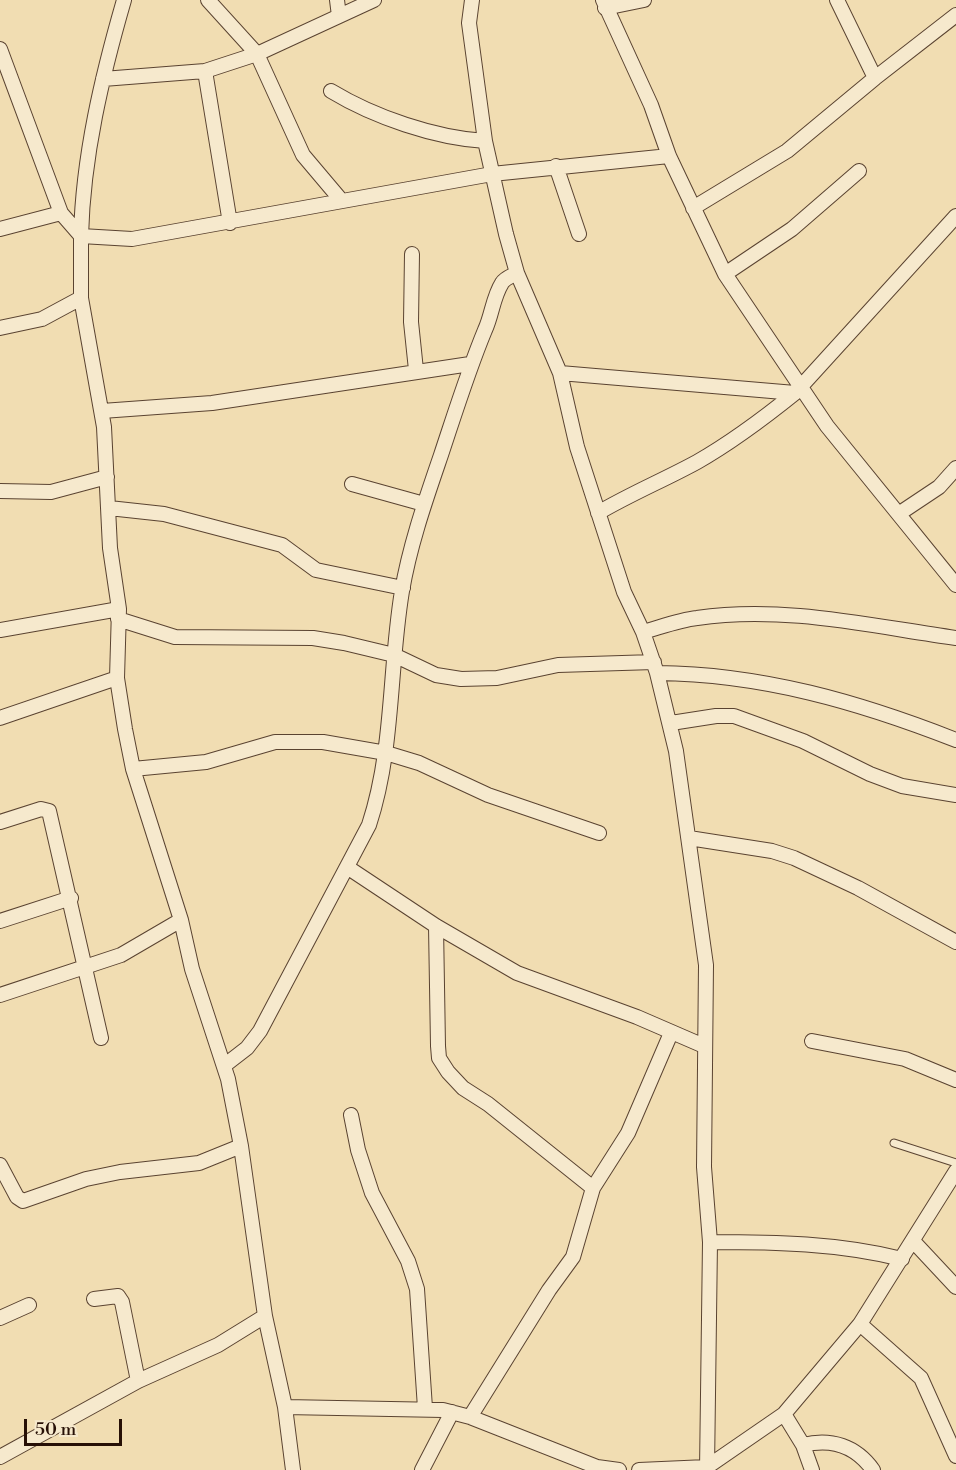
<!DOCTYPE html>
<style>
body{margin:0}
#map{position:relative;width:956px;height:1470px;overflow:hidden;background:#f1ddb2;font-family:"Libre Bodoni",serif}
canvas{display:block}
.scale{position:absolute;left:24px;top:1419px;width:98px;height:27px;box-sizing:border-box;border:3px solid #271006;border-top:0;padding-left:8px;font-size:18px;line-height:21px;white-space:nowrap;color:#271006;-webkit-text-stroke:4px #f6e9cd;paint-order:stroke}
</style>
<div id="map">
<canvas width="956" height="1470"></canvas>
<div class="scale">50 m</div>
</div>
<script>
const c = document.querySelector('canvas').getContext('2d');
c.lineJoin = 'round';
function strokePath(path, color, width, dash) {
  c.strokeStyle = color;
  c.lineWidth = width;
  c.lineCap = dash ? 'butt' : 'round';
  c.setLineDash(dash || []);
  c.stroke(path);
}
const service = new Path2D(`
 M894 1143 956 1163`);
const minor = new Path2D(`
 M124 0C102 76 83 156 81 236L132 239 492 174 669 156
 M208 0 257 54 303 155 341 200
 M337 0 339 16
 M472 0 469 23 485 141 506 234 517 273 560 373 577 447 624 592 643 632 657 673 676 751 706 965 704 1167 710 1242 707 1470
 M603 0 651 105 669 156 725 274 827 426 956 585
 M837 0 875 78
 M605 8 644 0
 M0 49 61 213 81 236V298L104 427 110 548 119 609 117 678 125 729 133 769 181 920 192 969 228 1079 241 1146 265 1316 285 1407 293 1470
 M205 71 230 223
 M103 79 205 71 257 54 374 0
 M331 91C374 117 435 138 485 141
 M556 166 579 234
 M693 208 787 151 875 78 956 15
 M0 229 61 213
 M412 254 411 322 416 370
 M725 274 792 229 859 171
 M0 328 42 319 81 298
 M560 373 795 393 956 216
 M102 411 212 403 470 364
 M352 484 424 504
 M0 491 51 492 107 477
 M109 508 164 514 282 545 316 570 403 588
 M598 513C630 494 664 480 697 462 732 442 764 418 795 393
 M900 513 939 487 956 468
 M118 619 175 637 313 638 344 643 394 655 436 675 461 679 497 678 558 665 654 662
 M0 630 119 609
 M643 632C661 627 679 620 697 618 783 605 870 626 956 638
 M657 673C762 674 859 702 956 740
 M0 718 117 678
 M671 723 716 716H734L803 741 870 774 902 786 956 795
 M133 769 206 762 275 742H323L386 753 419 763 488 795 599 833
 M0 822 41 809 49 811 101 1038
 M689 838 772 851 794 858 858 888 956 942
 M347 867 436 926 517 973 637 1017 704 1046
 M0 921 71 898
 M436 926 438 1046 439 1058 448 1072 463 1088 488 1104 593 1188
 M0 995 121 955 181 920
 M812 1041 905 1059 956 1080
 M225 1065 247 1048 260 1031 369 825C394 749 389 669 402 591 410 544 426 499 441 455 455 413 468 371 485 330 492 315 493 297 502 283 505 278 512 276 517 273
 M351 1115 358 1150 372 1193 408 1261 417 1289 425 1408
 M0 1165 17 1197 23 1201 86 1179 120 1172 199 1163 241 1146
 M913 1241 956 1287
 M710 1242C775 1242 838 1243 902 1259
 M94 1299 118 1296 122 1302 138 1381
 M0 1318 29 1305
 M860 1324 921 1378 956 1456
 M285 1407 443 1410 470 1417 597 1467 619 1470
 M784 1414 803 1445 812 1470
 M470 1417 549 1290 573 1257 593 1188 628 1133 671 1033
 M803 1445C831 1438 856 1446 873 1470
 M0 1457 138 1381 218 1345 265 1316
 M422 1470 452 1412
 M639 1470 707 1467 784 1414 860 1324 956 1171`);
strokePath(service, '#5a4331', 9);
strokePath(minor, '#5a4331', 16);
strokePath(service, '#f6e9cd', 7);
strokePath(minor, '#f6e9cd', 14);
</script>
